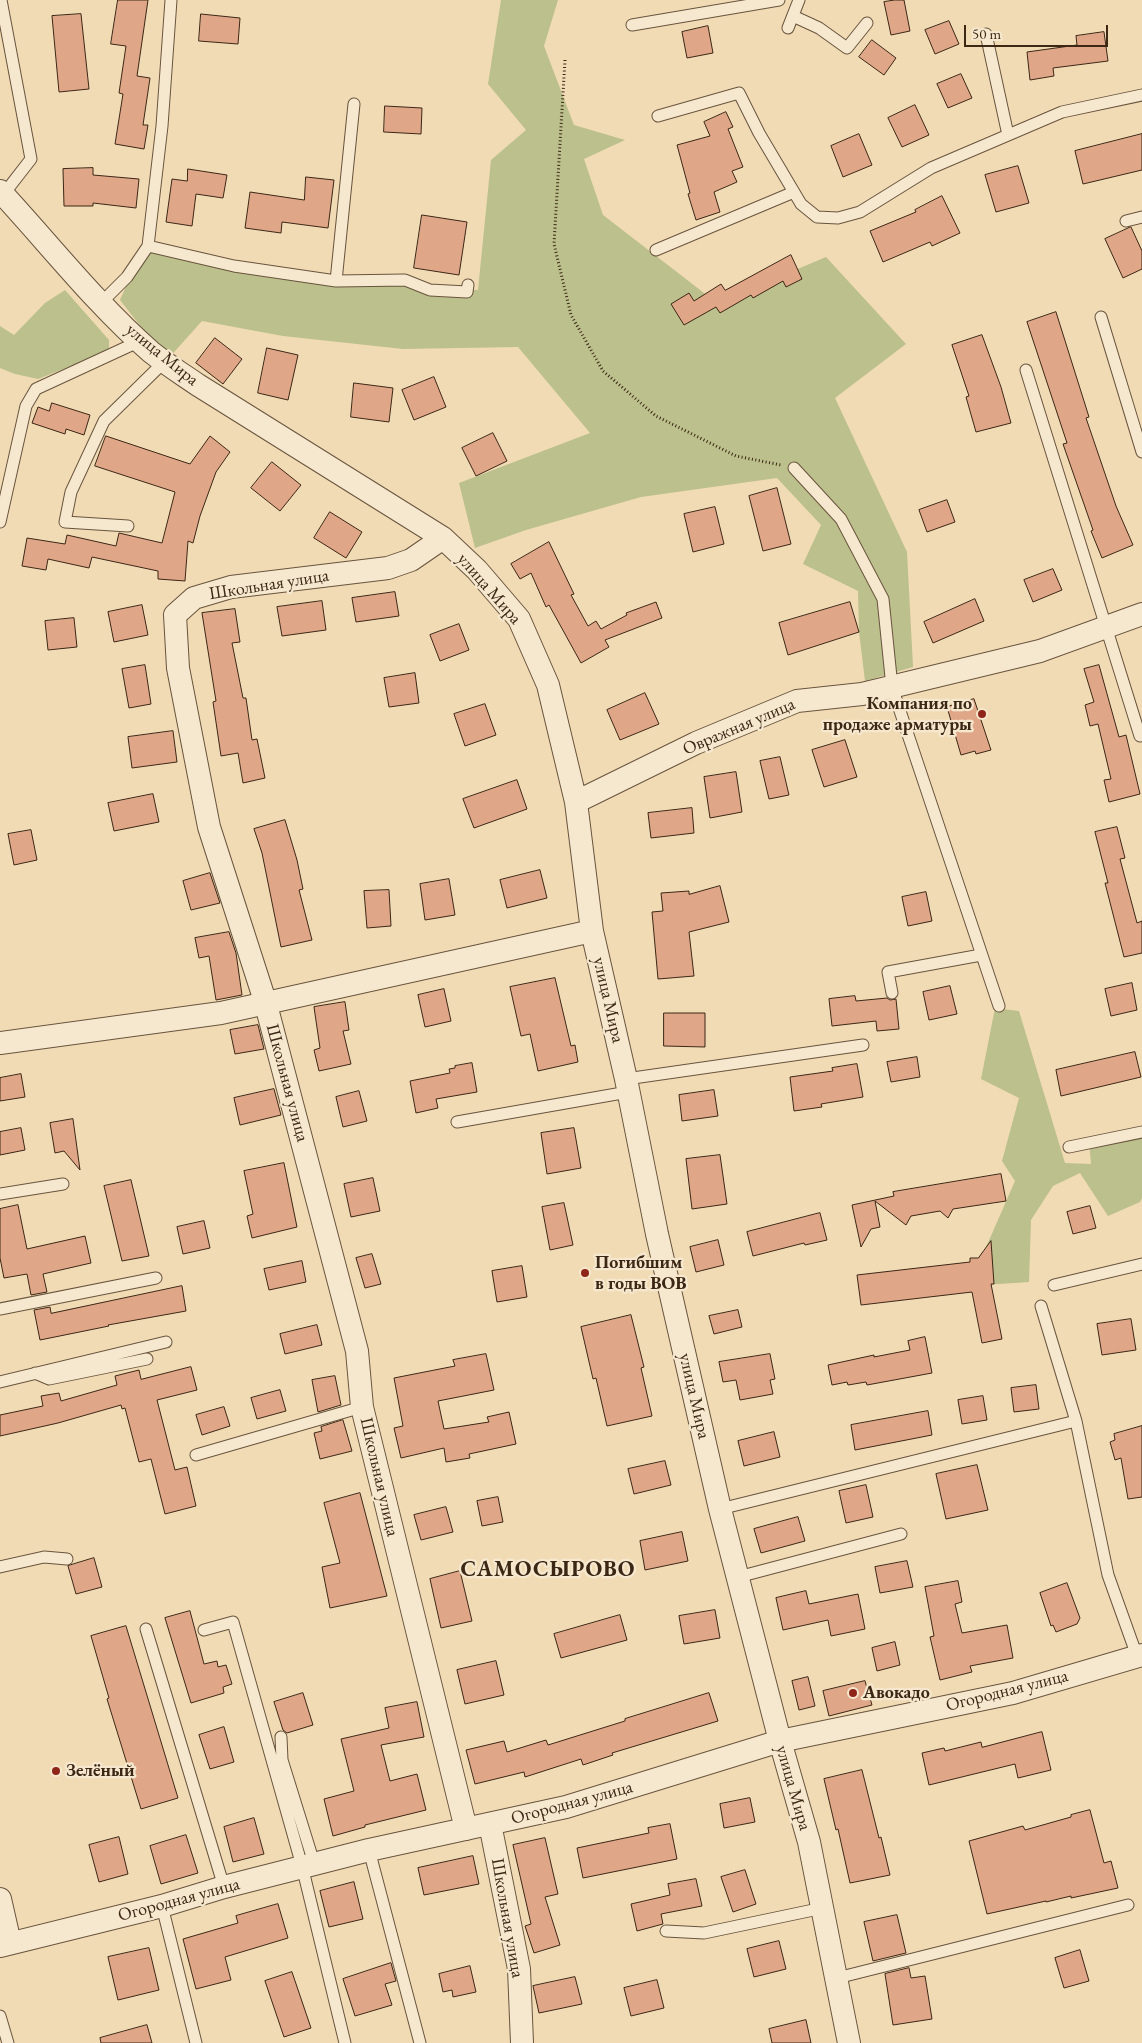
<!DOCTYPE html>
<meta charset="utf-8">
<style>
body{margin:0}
#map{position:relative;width:1142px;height:2043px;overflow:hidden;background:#f1dbb5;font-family:"EB Garamond",serif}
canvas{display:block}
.scale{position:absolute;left:964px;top:25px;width:144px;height:22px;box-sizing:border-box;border:2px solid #3c2715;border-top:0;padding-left:6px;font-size:15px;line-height:18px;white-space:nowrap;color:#3c2715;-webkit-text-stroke:4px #f6e8cf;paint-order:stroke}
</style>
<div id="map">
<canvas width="1142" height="2043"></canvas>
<div class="scale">50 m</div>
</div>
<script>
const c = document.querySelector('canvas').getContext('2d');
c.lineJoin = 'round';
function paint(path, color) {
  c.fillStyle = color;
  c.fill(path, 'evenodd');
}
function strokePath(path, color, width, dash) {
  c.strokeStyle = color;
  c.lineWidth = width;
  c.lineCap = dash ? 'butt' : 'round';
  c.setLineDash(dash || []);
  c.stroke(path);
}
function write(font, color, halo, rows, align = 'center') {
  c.font = font + ' "EB Garamond",serif';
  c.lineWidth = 4.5;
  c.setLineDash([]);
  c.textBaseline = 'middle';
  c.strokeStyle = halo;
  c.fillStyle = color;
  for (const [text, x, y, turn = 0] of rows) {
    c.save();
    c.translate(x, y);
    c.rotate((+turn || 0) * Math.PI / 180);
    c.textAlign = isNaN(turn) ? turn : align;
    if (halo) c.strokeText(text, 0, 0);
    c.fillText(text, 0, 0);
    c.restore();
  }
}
const green = new Path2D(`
 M501 0H558L544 46 574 125 625 140 584 159 603 215 717 303 826 257 906 344 835 398 907 552 913 667 865 681 859 632 858 591 803 564 821 525 777 478 641 497 526 530 475 548 459 483 590 433 518 347 403 349 283 336 202 321 167 360 120 300 142 250 391 285 478 290 491 160 526 130 488 84Z
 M65 290 109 340V351L38 379 15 374 0 368V326L14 335 45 303Z
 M995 1008 1019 1011 1065 1163 1091 1164 1089 1141 1142 1126V1198L1140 1202 1108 1216 1080 1173 1053 1186 1031 1220 1029 1282 969 1286 1015 1181 1002 1161 1019 1098 981 1079Z`);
const building = new Path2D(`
 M118 0H148L137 76 150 78 143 125H148L144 149 115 144 123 94 119 93 126 46 111 44Z
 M895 0H904L910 31 891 35 884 2Z
 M81 14 89 89 59 92 52 16Z
 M201 14 240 18 238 44 199 41Z
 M949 21 959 44 935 54 925 30Z
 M708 26 713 53 687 58 682 32Z
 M1104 32 1108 61 1053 68 1054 76 1030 80 1027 52 1077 45 1076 36Z
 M872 40 896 58 884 75 859 57Z
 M961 74 972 98 948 108 937 84Z
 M915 105 929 135 902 147 888 118Z
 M385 106 422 108 421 134 384 132Z
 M726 112 733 127 728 129 743 167 732 171 737 182 714 192 720 212 696 220 688 194 690 193 677 145 710 136 704 122Z
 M859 134 872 165 843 177 831 146Z
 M1142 134V170L1083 184 1075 151Z
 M1018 166 1029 203 996 212 985 175Z
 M93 168V175L139 179 136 208 93 203V206H64L63 169Z
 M188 169 227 175 223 198 196 194 192 226 166 222 172 179 187 181Z
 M306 177 334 180 328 228 282 222 281 233 245 228 250 192 304 200Z
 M942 196 960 233 932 246 930 242 883 262 870 231 916 212 915 210Z
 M422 215 467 222 459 275 414 268Z
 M1131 227 1142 251V269L1123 278 1105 239Z
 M791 255 802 279 786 287 783 281 753 298 751 295 720 313 716 307 684 325 671 304 689 293 694 301 721 284 725 290Z
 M1056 312 1089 417 1086 418 1116 506 1133 545 1102 558 1091 531 1093 530 1063 444 1067 443 1027 322Z
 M982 335 1001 387 1011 423 976 432 966 397 969 396 952 345Z
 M215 338 242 359 223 384 196 363Z
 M267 348 298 355 288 400 258 393Z
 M434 377 446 407 414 420 402 390Z
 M354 383 393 388 389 422 351 417Z
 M52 403 90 415 84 435 66 429 65 434 32 423 38 407 49 411Z
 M493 433 507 461 476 476 462 448Z
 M106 436 190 464 210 436 230 452 216 472 200 516 193 543 188 541 185 581 158 579V571L92 557 89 568 48 559 46 570 22 566 27 538 65 544 67 535 116 546 119 533 162 543 175 492 95 466Z
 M272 462 301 485 280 511 251 488Z
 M777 488 791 544 763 551 749 496Z
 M947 500 955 522 927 532 919 510Z
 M715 507 724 544 693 552 684 514Z
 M330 512 362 532 346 558 314 538Z
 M549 542 574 594 571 595 588 626 596 621 601 629 627 615 626 613 656 602 662 618 605 640 609 647 581 663 549 605 546 607 531 573 520 579 511 564Z
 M1053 569 1062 590 1033 602 1024 580Z
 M395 592 399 616 356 622 352 598Z
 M975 599 984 621 933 643 924 622Z
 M322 601 326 630 282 636 277 607Z
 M850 602 859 632 788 655 779 623Z
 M142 605 148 635 114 642 108 612Z
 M235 609 240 642 232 643 243 698H246L252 740 257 739 265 778 243 783 238 753 221 756 213 702 216 701 202 613Z
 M74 618 77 647 48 650 45 621Z
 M459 624 469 650 440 661 430 635Z
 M145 665 151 704 129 708 122 669Z
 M1099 665 1119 737 1126 735 1140 794 1109 802 1104 780 1111 779 1098 724 1090 726 1085 705 1094 702 1084 669Z
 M415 673 419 703 389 707 384 678Z
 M645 693 659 724 620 740 607 710Z
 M974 699 991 750 976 754 975 751 961 755 947 707Z
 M485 704 496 735 465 746 454 714Z
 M173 731 177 762 132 768 128 737Z
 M845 740 857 777 824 787 812 750Z
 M780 757 789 795 769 799 760 761Z
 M736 772 742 812 710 818 704 777Z
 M517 780 527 809 474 828 463 799Z
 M153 794 159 822 114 831 108 803Z
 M692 808 694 833 651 838 648 813Z
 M285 820 297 860 303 889 299 890 312 940 281 947 262 853 254 829Z
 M1117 827 1125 858 1120 859 1137 923 1142 921V953L1124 957 1105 883H1108L1095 832Z
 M31 830 37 860 14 865 8 834Z
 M540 870 547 898 507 908 500 880Z
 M210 873 220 903 191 910 183 881Z
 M449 879 455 915 425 920 420 884Z
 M720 886 729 922 689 932 694 976 658 979 652 912 663 911 661 893 689 891V894Z
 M389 890 391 926 367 928 364 891Z
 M926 892 932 921 908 926 902 897Z
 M229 932 236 953 242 995 216 1000 209 956 199 958 195 938Z
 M555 978 571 1046 575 1045 578 1062 538 1071 530 1034 521 1036 510 987Z
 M1132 983 1137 1010 1111 1016 1105 989Z
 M950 986 957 1014 929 1020 923 992Z
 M444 989 451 1021 425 1027 418 995Z
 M855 996 856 1001 887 998 890 1000 896 999 899 1029 877 1031 876 1021 832 1026 829 999Z
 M345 1002 349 1030 343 1031 351 1064 319 1071 314 1050 320 1048 314 1007Z
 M664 1013H705V1047L664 1046Z
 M258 1025 264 1049 235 1054 230 1030Z
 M1135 1052 1141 1077 1061 1096 1056 1070Z
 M917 1057 920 1077 891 1082 887 1062Z
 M472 1063 477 1092 436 1099 438 1108 416 1113 410 1081 450 1073 449 1069 455 1068V1066Z
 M857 1064 863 1097 821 1104 822 1107 794 1111 790 1077 833 1071 832 1068Z
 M21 1074 25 1097 0 1101V1078Z
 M274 1089 281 1115 240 1125 234 1098Z
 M714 1090 718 1116 682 1121 679 1095Z
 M359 1091 367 1121 343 1127 336 1097Z
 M73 1119 80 1170 64 1151 55 1153 50 1123Z
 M21 1128 25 1150 0 1155V1132Z
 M574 1128 581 1168 547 1174 541 1133Z
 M720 1155 727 1204 692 1209 686 1159Z
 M284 1163 297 1227 252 1238 247 1216 253 1214 244 1171Z
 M1001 1174 1006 1201 953 1209 948 1218 940 1211 911 1216 906 1225 875 1201 880 1227 871 1229 861 1247 852 1205 894 1196 893 1192Z
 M373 1178 380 1211 351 1217 344 1184Z
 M131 1180 149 1256 122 1261 104 1186Z
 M564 1203 573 1245 550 1250 542 1207Z
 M18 1205 27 1249 85 1236 91 1263 43 1274 47 1292 31 1295 27 1274 4 1278 0 1258V1209Z
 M1090 1206 1096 1228 1073 1234 1067 1212Z
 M820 1213 827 1240 805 1245 804 1243 753 1256 747 1232Z
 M204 1221 210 1248 183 1254 177 1227Z
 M718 1240 724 1265 696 1272 690 1247Z
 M991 1241 994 1284H991L1002 1339 982 1343 972 1292 861 1305 857 1275 970 1262V1258H978Z
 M372 1254 381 1284 365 1288 356 1258Z
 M302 1261 306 1282 269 1290 264 1269Z
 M522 1266 527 1297 497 1302 492 1271Z
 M182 1286 186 1311 108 1325 109 1326 40 1340 34 1310 50 1307 51 1313Z
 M738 1310 742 1327 714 1334 709 1316Z
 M631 1315 644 1367 641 1368 652 1416 607 1426 596 1378 593 1379 581 1327Z
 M1131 1319 1136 1350 1102 1355 1097 1324Z
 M317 1325 322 1345 285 1354 280 1334Z
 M925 1337 932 1373 867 1385 866 1382 848 1385 847 1382 832 1385 828 1365 874 1355V1357L910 1350 908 1341Z
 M486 1354 494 1390 438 1401 444 1429 489 1422 487 1417 509 1412 516 1444 469 1454 470 1458 446 1462 444 1448 401 1458 394 1428 403 1426 394 1378 455 1366 453 1360Z
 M770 1354 775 1379 770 1380 773 1394 740 1400 736 1380 723 1382 719 1362Z
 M191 1367 197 1390 157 1400 175 1470 187 1467 196 1506 165 1514 151 1459 139 1462 125 1408 122 1409 121 1405 58 1423 0 1436V1415L43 1406 41 1396 59 1393 61 1401 117 1385 115 1376 139 1370 141 1379Z
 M335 1376 341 1405 318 1412 312 1380Z
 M1036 1385 1039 1409 1014 1412 1011 1388Z
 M280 1390 286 1411 257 1419 251 1398Z
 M983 1396 987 1420 962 1424 958 1400Z
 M224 1407 230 1426 202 1435 196 1415Z
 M928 1411 932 1435 855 1450 851 1425Z
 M343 1420 352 1451 320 1459 314 1433 322 1431 321 1427Z
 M1142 1426V1497L1128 1499 1121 1458 1115 1460 1110 1442 1115 1440 1114 1434Z
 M774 1432 780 1457 744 1466 738 1441Z
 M665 1461 671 1485 634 1494 628 1469Z
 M977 1465 988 1510 946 1519 936 1474Z
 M866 1485 873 1517 846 1523 839 1491Z
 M360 1493 387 1596 330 1608 322 1567 340 1563 324 1503Z
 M498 1497 503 1522 482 1526 477 1501Z
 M446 1507 453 1532 421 1540 414 1515Z
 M798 1517 805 1541 761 1553 754 1529Z
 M682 1532 688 1561 645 1570 640 1541Z
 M94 1558 102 1587 76 1594 68 1566Z
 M907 1561 913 1587 880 1593 875 1567Z
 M460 1571 472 1621 441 1628 430 1579Z
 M958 1581 962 1602 955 1604 962 1633 1007 1625 1013 1658 970 1666 972 1672 940 1680 930 1637 934 1636 925 1587Z
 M1067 1583 1080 1618 1077 1624 1056 1632 1053 1625 1051 1626 1040 1593Z
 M806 1591 809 1604 858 1594 865 1629 831 1636 828 1620 783 1630 776 1598Z
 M715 1610 720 1638 684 1644 679 1616Z
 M190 1611 204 1664 217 1661 218 1667 226 1665 232 1684 223 1687 224 1693 191 1703 165 1618Z
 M620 1615 627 1640 561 1658 554 1634Z
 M126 1626 178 1798 141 1809 107 1699 109 1698 91 1636Z
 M895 1642 900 1665 877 1671 872 1648Z
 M496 1661 504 1695 465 1704 457 1670Z
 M808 1677 815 1706 799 1710 792 1681Z
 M865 1681 872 1705 829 1716 823 1691Z
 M303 1693 313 1725 287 1733 283 1730 274 1702Z
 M709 1693 718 1721 612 1753 613 1755 583 1765 581 1759 525 1777 524 1772 475 1784 466 1750 504 1741 507 1752 546 1740 548 1745 625 1721V1719Z
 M417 1702 424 1737 381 1745 390 1781 417 1774 426 1810 365 1825V1827L333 1836 324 1799 354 1791 341 1739 389 1728 385 1708Z
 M224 1727 234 1762 210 1769 199 1735Z
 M1042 1732 1051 1770 1018 1778 1015 1764 929 1785 922 1753 944 1748 945 1751 981 1742 982 1747Z
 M862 1770 879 1838 881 1837 890 1875 850 1883 838 1829 836 1830 824 1779Z
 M750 1798 755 1822 724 1828 720 1804Z
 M1090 1810 1104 1863 1111 1861 1118 1888 1071 1898V1896L1046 1902V1901L987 1914 969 1841 1023 1826 1025 1830 1071 1817V1815Z
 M254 1818 264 1854 233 1862 224 1827Z
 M670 1824 677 1859 583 1878 577 1848 649 1833 648 1828Z
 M186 1835 198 1873 161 1884 150 1846Z
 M119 1837 128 1874 99 1882 89 1845Z
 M545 1838 558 1894 545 1897 560 1945 534 1953 525 1926 531 1924 513 1845Z
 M473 1856 479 1884 424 1895 418 1868Z
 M745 1870 756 1904 733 1912 721 1877Z
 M696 1879 702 1906 661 1914 663 1924 637 1931 631 1904 670 1895 668 1884Z
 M354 1882 363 1919 329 1927 320 1891Z
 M278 1904 288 1938 225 1957 231 1980 196 1989 183 1939 238 1923 236 1916Z
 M897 1915 906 1953 873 1961 864 1922Z
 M779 1941 786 1969 754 1977 747 1949Z
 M149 1948 159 1990 118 2000 108 1957Z
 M1080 1950 1089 1981 1064 1988 1055 1958Z
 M391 1963 396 1981 385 1984 392 2005 355 2016 343 1979Z
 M470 1966 476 1992 453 1997 452 1990 443 1992 439 1974Z
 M909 1968 911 1978 925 1976 932 2019 893 2025 885 1974Z
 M292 1972 311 2028 284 2037 265 1981Z
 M575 1977 582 2004 539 2013 533 1986Z
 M657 1980 664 2008 631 2016 624 1988Z
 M806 2020 811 2043H772L769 2029Z
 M147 2025 152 2043H101L100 2038Z`);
const path = new Path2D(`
 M565 60 554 244 571 315 603 371 656 416 736 456 781 465`);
const service = new Path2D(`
 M1 0 31 159 3 195
 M793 16 819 28 847 48 867 23
 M632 25 779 0
 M788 28 799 0
 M986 34 1008 135
 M658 116 739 93 759 133 801 204 817 217 838 218 860 212 931 168 1062 112 1142 95
 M1126 221 1142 217
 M148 246 162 126 171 0
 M656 250 794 192
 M336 281 354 104
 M102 302 127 277 148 246 234 266 336 281 405 280 430 290 467 292 468 285
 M1101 317 1142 452
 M1026 370 1140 736
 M794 468 841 519 883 599 892 687 999 1006
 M0 522 26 406 36 389 140 341
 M128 526 65 522 71 492 104 421 164 362
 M892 993 888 972 981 955
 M626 1079 863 1045
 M457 1122 628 1092
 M1069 1147 1142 1132
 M0 1194 63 1184
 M1054 1285 1142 1264
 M1041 1306 1076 1421 1108 1575 1137 1656
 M0 1309 156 1278
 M35 1373 49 1379 147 1359
 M0 1382 166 1342
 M196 1455 362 1407
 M720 1509 1076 1421
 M0 1567 44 1557 67 1559
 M738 1577 901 1534
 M146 1629 224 1887
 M204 1630 233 1622 302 1866 345 2043
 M281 1737 282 1760 314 1863
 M369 1850 420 2043
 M162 1906 196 2043
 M666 1931 704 1933 823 1908
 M837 1978 1128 1905
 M0 2016 8 2043`);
const minor = new Path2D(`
 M0 191C50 245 96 304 151 352 166 364 182 374 198 385L443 538 477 570 519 619 548 685 576 802 592 931 626 1079 657 1234 720 1509 780 1741 809 1842 849 2043
 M443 538 411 560 388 568 231 587 194 598 175 615 178 668 209 827 265 1001 357 1351 362 1407 466 1829
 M576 802 696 743 797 701 862 694 1040 651 1142 614
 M0 1043 221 1013 592 931
 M490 1824 519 1969 522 2043
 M0 1899 10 1943
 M0 1946 162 1906 224 1887 369 1850 566 1807 780 1741 1013 1693 1142 1655`);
const markers = [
 [982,714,5,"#8f2418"],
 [585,1273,5,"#8f2418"],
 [853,1693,5,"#8f2418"],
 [56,1771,5,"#8f2418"]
];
const streetNames = [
 ["улица Мира",162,355,39],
 ["Школьная улица",269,585,-9],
 ["улица Мира",489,589,49],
 ["Овражная улица",739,727,-23],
 ["улица Мира",608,1000,77],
 ["Школьная улица",287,1083,75],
 ["улица Мира",694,1396,77],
 ["Школьная улица",379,1477,77],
 ["Огородная улица",1007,1691,-14],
 ["улица Мира",793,1788,74],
 ["Огородная улица",572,1803,-15],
 ["Огородная улица",179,1900,-15],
 ["Школьная улица",507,1918,80]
];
const poiNames = [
 ["Компания по",972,704,"right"],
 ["продаже арматуры",972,725,"right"],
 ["Погибшим",595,1263],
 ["в годы ВОВ",595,1284],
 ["Авокадо",863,1693],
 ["Зелёный",66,1771]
];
const districtNames = [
 ["САМОСЫРОВО",548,1570]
];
paint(green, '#bbc08c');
paint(building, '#dfa688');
strokePath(building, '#3c2715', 1);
strokePath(service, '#69543d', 13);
strokePath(minor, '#69543d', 24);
strokePath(path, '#3c2715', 3, [1, 2.5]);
strokePath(service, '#f6e8cf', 11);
strokePath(minor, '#f6e8cf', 22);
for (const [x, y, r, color] of markers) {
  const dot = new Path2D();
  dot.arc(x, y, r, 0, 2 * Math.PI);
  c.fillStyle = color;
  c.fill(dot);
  strokePath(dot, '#f6e8cf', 2);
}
write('18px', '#3c2715', '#f6e8cf', streetNames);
write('bold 18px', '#3c2715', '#f6e8cf', poiNames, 'left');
c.letterSpacing = '1px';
write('bold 22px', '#3c2715', '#f6e8cf', districtNames);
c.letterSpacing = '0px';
</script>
